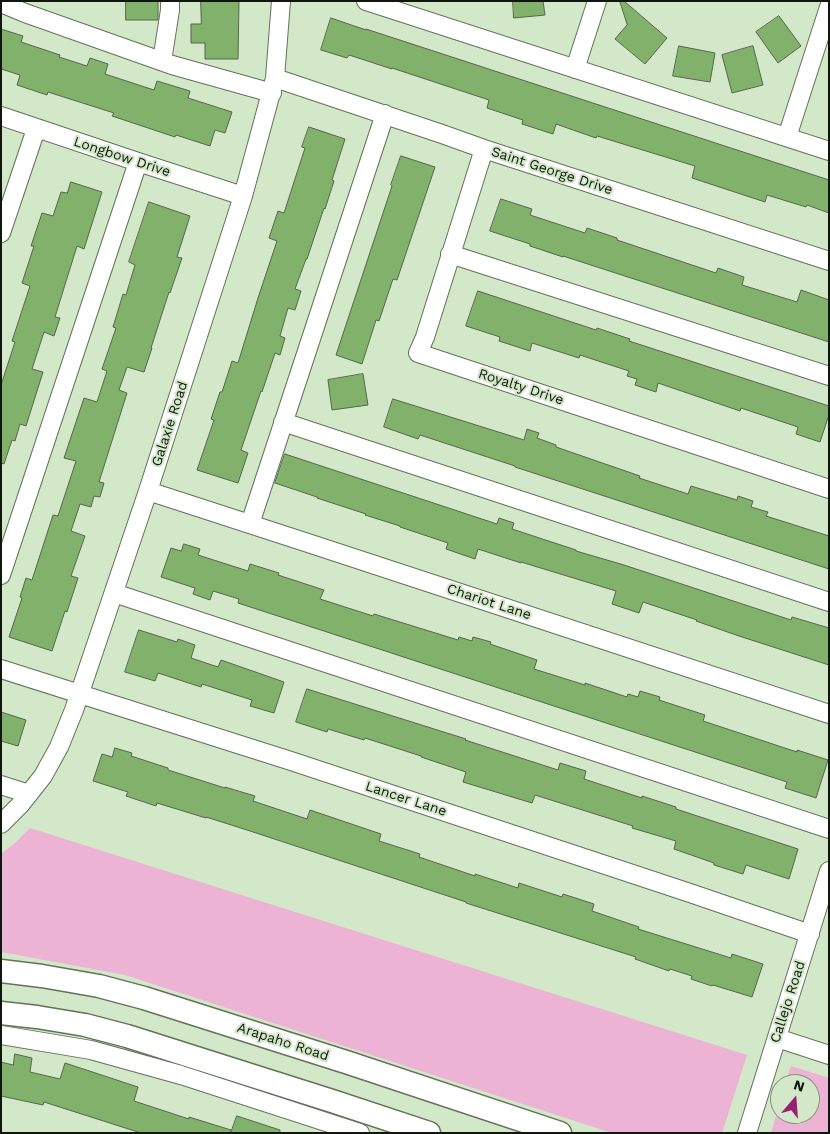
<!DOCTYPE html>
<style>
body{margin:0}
#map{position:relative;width:830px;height:1134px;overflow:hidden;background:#d3e7c9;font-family:"Work Sans",sans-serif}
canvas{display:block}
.frame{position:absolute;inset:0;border:2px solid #0f160c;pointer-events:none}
.north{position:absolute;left:770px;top:1074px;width:50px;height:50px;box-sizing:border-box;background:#d3e7c9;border:1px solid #85937d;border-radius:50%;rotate:18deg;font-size:14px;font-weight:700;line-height:20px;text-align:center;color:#0f160c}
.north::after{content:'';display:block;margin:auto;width:18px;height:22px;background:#9a1e75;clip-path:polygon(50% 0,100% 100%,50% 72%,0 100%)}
</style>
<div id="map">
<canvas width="830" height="1134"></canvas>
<div class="frame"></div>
<div class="north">N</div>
</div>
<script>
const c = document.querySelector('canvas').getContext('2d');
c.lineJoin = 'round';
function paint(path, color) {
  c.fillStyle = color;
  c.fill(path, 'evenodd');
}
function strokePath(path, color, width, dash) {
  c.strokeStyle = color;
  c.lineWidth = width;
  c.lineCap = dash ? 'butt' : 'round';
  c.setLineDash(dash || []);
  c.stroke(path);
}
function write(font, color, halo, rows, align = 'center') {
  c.font = font + ' "Work Sans",sans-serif';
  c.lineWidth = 4;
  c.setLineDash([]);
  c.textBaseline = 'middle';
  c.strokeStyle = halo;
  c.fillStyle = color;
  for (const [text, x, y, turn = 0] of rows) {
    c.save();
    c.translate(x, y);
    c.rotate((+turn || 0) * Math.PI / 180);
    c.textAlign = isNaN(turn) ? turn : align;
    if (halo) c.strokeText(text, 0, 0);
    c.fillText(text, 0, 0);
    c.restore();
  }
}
const green = new Path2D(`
 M30 828 747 1055 722 1133H612L125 975 1 952V854L15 843Z
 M791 1066 829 1078V1133H771L780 1102V1114H810V1084H785Z`);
const building = new Path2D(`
 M126 1H158V20H126Z
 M201 1H239L238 59H205V43H191V24H201Z
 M513 1H543L545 15 514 18Z
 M620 1H624L667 38 645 64 615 39 627 25Z
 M779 16 801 46 778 63 756 32Z
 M331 18 366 30V29L829 180V213L807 205 806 207 767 195 765 202 692 178 695 166 597 136 596 138 556 124 553 134 522 124 523 120 487 108 489 100 392 68V69L349 55 347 58 321 50Z
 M1 29 23 36 21 42 60 55 59 57 87 66 90 58 108 64 105 74 154 90 157 81 190 91 188 98 232 112 225 133 215 130 210 146 176 135 175 137 112 116 114 113 48 92 47 95 17 85 20 75 1 69Z
 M679 46 715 53 710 82 673 76Z
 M753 46 763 85 732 93 722 55Z
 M309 127 345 139 332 180 334 181 325 209 324 208 307 259H306L295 289 301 291 295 310 288 308 280 336 285 338 280 355 275 353 262 392 261 391 241 450 248 453 238 483 197 470 214 420 211 419 220 392H222L232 361 238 363 258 298 277 241 269 238 278 211 284 213 305 148 302 147Z
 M401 156 435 167 397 280 393 279 379 321 376 320 362 364 336 355 392 186 391 185Z
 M71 182 102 192 84 249 77 246 55 317 60 318 54 336 44 332 32 369 43 372 26 426 20 424 15 441 12 440 4 464 1 463V385L15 342 12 341 30 286 22 283 34 246H31L42 213 53 216 61 192 67 193Z
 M501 199 532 209 530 215 585 233 587 228 617 238V240L716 273 718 268 744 277 742 285 797 302 801 290 829 300V342L563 256V257L530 246V244L490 231Z
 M149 202 190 216 177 257 182 258 170 293 169 292 151 348H152L144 372 127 367 119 390 127 393 99 482 104 483 100 497 94 496 91 507 80 504 71 531 85 536 71 576 78 578 67 612 65 611 52 651 9 637 22 598 20 597 26 578 32 580 53 515 58 516 76 461 64 458 84 398 97 402 107 371 102 369 116 328 113 327 123 294 126 295 135 265 129 262Z
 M478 291 596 330 597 328 630 339 629 341 829 406V415L820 442 796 434 798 427 741 408 740 411 658 383 656 392 635 385 637 379 627 376 629 371 580 355 579 358 532 343 530 351 499 341 500 337 466 326Z
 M363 374 368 405 332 410 328 380Z
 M393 399 524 440 527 429 539 433 537 438 556 445V447L640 476 639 478 688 494 691 486 737 500 738 496 753 501 751 507 768 512 766 516 829 536V569L515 467V466L420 435 418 439 384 427Z
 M285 454 497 524 499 518 514 523 512 529 576 550V551L624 565 791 620 792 617 829 628V665L739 636 696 621 697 620 643 602 639 613 612 604 616 591 521 562V563L478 549 475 559 446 549 448 543 400 527V526L365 515 366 514 317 498V497L275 483Z
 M184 544 200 549 198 555 248 571 250 564 279 573 278 575 324 590 320 599 373 616 374 614 458 640 459 637 472 641 473 637 491 642 490 644 537 660 534 669 585 685V683L627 697 628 694 638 697 640 691 660 697 659 700 705 715 703 721 797 752V750L828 760 816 798 785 788 787 782 238 603 239 599 213 591 210 600 193 594 195 588 161 577 171 548 181 551Z
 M139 630 177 642 178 639 195 645 191 658 218 667 221 660 284 682 274 713 250 706 252 700 202 684 201 687 158 673 155 681 125 672Z
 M307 689 466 739 465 740 558 770 560 763 586 771 584 779 642 798V796L676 807V809L798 849 789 879 746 865 743 874 714 865V863L674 849 676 841 632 828 633 826 535 795 532 803 463 782 466 772 421 757V756L365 738 364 740 328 729 327 732 296 722Z
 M1 712 26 720 18 746 1 741Z
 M115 748 132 753 131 756 168 768V770L225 788V787L255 796 253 801 307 819 310 810 381 834 379 841 420 854 419 857 475 876V874L518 888 519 883 562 897 563 894 594 904 592 911 639 927 638 929 731 958 732 954 763 964 752 997 713 985 712 986 691 979 692 976 670 969 669 971 635 959 636 957 466 903V902L244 829 206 817V818L157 803 156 806 126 796 128 792 93 781 102 754 112 757Z
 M15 1054 32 1058 30 1072 60 1079 65 1063 138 1087 134 1101 189 1119V1117L231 1130 230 1133H141L44 1102 43 1105 1 1096V1062L13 1065Z
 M237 1116 280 1130V1133H231Z`);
const minor = new Path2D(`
 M366 1 829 151
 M1 3 25 13 172 65 272 93
 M162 61 170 10V1
 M575 69 597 1
 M275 78 442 134 484 149 829 261
 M1 116 138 162 243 196
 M787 137 829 7
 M484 149 425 337 418 353 829 489
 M1 233 36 129
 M450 254 829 376
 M283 422 829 602
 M148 491 308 543 829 714
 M250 524 385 114
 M1 575 138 162
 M114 593 829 829
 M1 669 291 761 690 893 810 934
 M1 785 29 794
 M1 824 20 805 43 776 59 747 74 710 148 491 243 196 275 78 281 1
 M1 1035 91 1050 181 1075 360 1133
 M777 1038 829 1055
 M747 1133 829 871`);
const major = new Path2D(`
 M1 971 42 976 99 986 144 998 346 1062 560 1133
 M1 1013 37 1017 85 1025 127 1036 332 1101 429 1133`);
const streetNames = [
 ["Longbow Drive",122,157,18],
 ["Saint George Drive",552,171,18],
 ["Royalty Drive",521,387,18],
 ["Galaxie Road",170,424,-72],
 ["Chariot Lane",489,602,18],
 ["Lancer Lane",406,799,18],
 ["Callejo Road",788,1002,-72],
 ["Arapaho Road",283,1042,18]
];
paint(green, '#edb3d5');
paint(building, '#81b16a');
strokePath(building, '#55674d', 1);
strokePath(minor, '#617358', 20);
strokePath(major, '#617358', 25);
strokePath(minor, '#fff', 18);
strokePath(major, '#fff', 22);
write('14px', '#0f160c', '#d3e7c9', streetNames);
</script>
